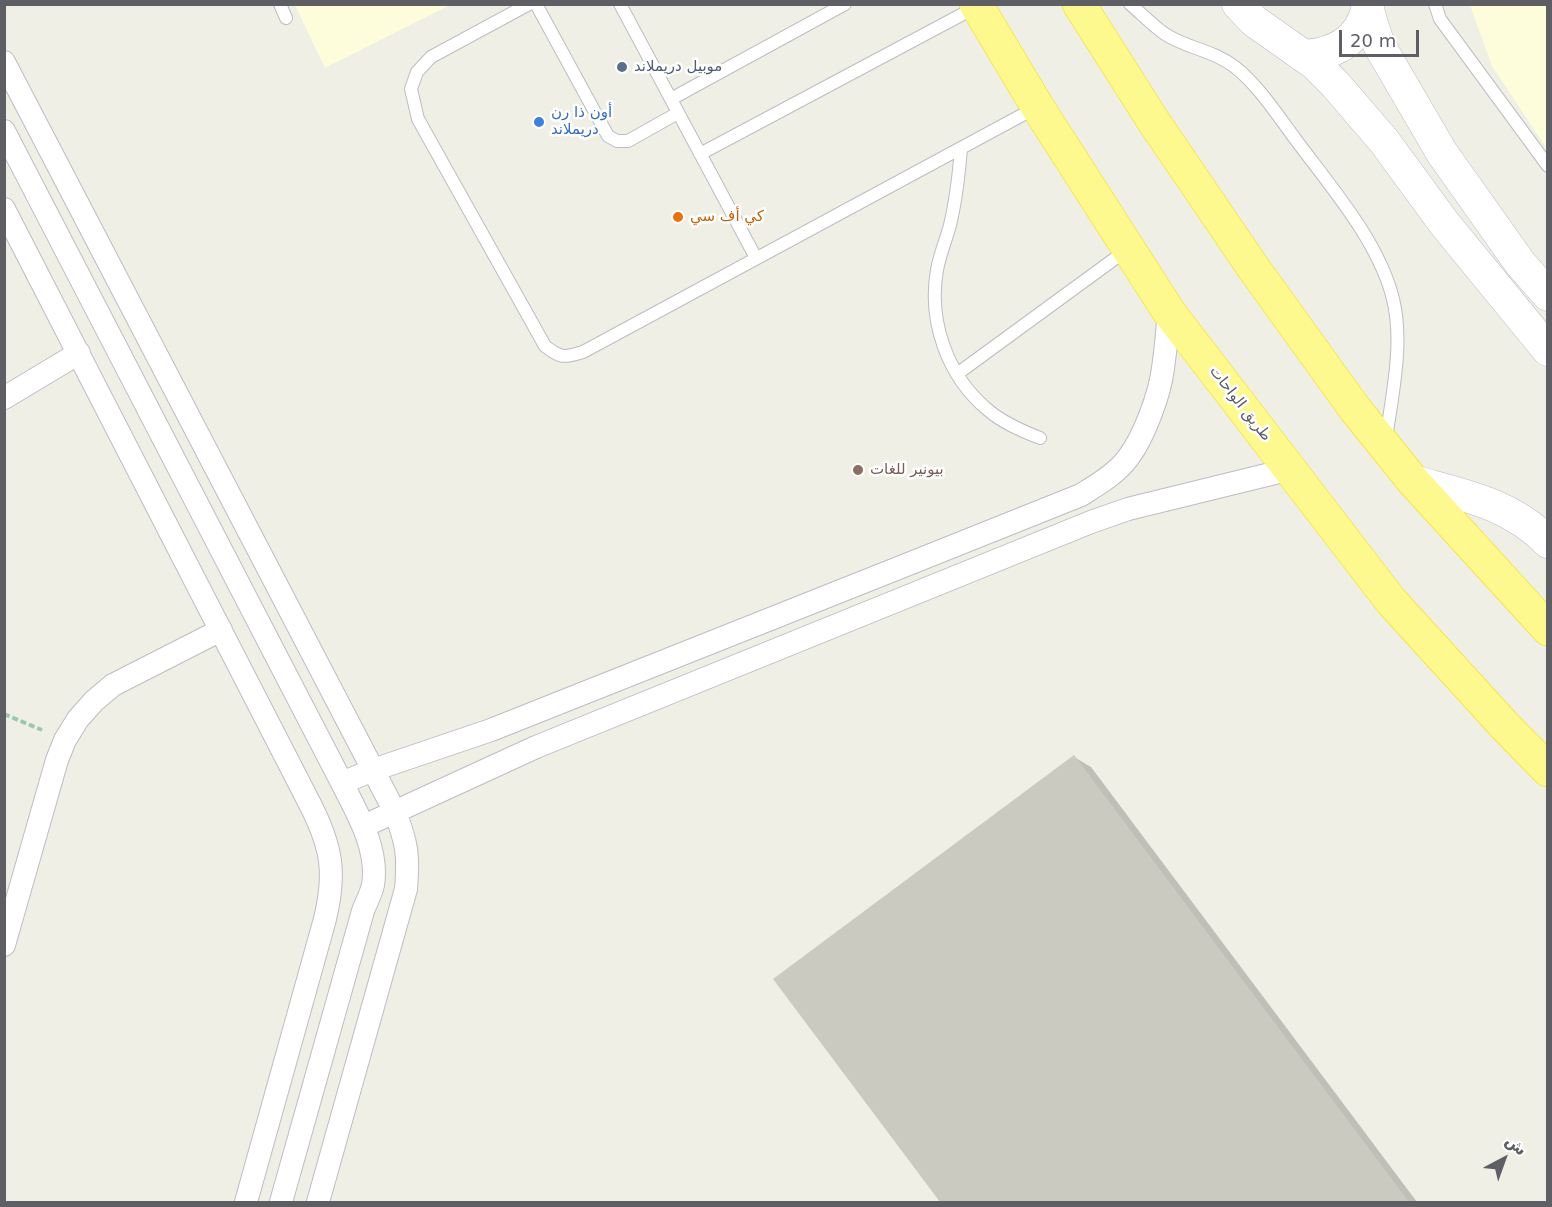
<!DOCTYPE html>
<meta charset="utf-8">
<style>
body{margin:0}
#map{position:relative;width:1552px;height:1207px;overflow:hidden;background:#efefe5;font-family:"DejaVu Sans",Vazirmatn,sans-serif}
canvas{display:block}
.frame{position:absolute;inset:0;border:6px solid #5d5f65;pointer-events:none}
.north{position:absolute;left:1474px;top:1129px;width:60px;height:60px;-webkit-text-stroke:4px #fff;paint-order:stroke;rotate:41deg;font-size:16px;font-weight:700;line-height:24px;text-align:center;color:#5d5f65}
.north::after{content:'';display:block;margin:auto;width:21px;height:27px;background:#5d5f65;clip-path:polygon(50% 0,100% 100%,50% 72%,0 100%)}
.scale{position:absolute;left:1339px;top:30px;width:80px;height:27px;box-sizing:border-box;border:3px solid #5d5f65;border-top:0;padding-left:8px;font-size:18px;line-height:21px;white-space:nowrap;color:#5d5f65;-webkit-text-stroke:4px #fff;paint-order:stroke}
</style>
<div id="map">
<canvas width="1552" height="1207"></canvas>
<div class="frame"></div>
<div class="north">ش</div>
<div class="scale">20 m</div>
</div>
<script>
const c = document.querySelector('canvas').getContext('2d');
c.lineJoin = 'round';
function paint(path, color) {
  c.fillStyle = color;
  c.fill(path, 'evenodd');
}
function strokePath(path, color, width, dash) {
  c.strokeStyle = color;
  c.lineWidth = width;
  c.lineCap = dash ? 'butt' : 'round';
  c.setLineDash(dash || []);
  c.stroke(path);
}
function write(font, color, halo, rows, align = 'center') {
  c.font = font + ' "DejaVu Sans",Vazirmatn,sans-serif';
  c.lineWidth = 5;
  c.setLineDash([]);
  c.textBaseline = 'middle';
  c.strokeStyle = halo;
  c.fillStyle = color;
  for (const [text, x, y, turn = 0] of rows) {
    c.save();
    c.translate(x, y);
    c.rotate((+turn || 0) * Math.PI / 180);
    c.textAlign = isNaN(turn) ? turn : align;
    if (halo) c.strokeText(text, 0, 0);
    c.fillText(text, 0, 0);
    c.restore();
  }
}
const commercial = new Path2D(`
 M295 5H450L325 68Z
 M1470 5H1547V149L1492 66Z`);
const shadow = new Path2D(`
 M1074 757 1091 767 1417 1202H942L775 980Z`);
const building = new Path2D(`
 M1074 755 1409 1202H940L773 979Z`);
const path = new Path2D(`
 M4 714 42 730`);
const lane = new Path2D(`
 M280 4 286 18
 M529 4 431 57 417 72 411 89 418 119 545 346C560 358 564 358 583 352L1037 107
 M536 4 608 136 617 141H628L678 113
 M620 4 756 258
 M1130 4C1142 14 1153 26 1165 34 1186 48 1213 50 1235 67 1258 85 1279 117 1296 140 1331 187 1379 242 1393 299 1404 343 1392 395 1386 439
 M1435 4 1440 19 1548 166
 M671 99 845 4
 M961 148C959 174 956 200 950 225 946 240 940 254 937 270 928 321 947 376 988 410 1003 423 1022 431 1040 438
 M700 154 976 7
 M957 374 1128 249`);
const street = new Path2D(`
 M4 62 395 812C407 843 409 856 406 889L318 1202
 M4 131 342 783C357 813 379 849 373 885 371 894 366 903 363 911L281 1202
 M4 209 311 806C332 848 336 873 325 919L246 1202
 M4 398 79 353
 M342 783 373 770 491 730 896 569 1081 495C1097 485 1116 474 1128 458 1144 437 1160 394 1163 368 1166 349 1167 331 1169 312
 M364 826 536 747 1091 522 1128 509 1291 469
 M4 945 57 760 65 740 78 719 94 701 113 685 221 630`);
const secondary = new Path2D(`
 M1238 4 1254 21 1315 64 1335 84 1384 141 1444 223 1548 350
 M1368 9 1372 24 1379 45 1442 153 1520 263 1548 295
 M1303 56C1310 55 1319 55 1326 52 1349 46 1365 27 1368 4
 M1413 481C1462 495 1510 503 1548 542`);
const highway = new Path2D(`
 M976 4 1037 106 1169 312 1391 601 1504 725 1548 770
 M1079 4 1152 119 1252 266 1355 409 1413 481 1548 629`);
const markers = [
 [622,67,6,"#5c6f8a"],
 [539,122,6,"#3f7fe0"],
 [678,217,6,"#e8710a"],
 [858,470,6,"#8d6e63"]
];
const serviceNames = [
 ["موبيل دريملاند",634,67]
];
const shopNames = [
 ["أون ذا رن",551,113],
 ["دريملاند",551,130]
];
const foodNames = [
 ["كي أف سي",690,217]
];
const streetNames = [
 ["طريق الواحات",1240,404,52]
];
const educationNames = [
 ["بيونير للغات",870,470]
];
paint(commercial, '#fefddb');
paint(shadow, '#0003');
paint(building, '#cacac1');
strokePath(lane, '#bcbdc3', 14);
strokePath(street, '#bcbdc3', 24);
strokePath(secondary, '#babcc3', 33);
strokePath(highway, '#f4dd00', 34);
strokePath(path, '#9ac8b1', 4, [6, 3]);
strokePath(lane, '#fff', 12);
strokePath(street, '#fff', 22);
strokePath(secondary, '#fff', 32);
strokePath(highway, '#fdf98e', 33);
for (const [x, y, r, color] of markers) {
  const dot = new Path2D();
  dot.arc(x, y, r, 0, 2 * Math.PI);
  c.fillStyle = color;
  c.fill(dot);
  strokePath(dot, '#fff', 2);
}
write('15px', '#4e5e75', '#fff', serviceNames, 'left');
write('15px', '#366cbe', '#fff', shopNames, 'left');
write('15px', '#c56008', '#fff', foodNames, 'left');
write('15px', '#5d5f65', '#fff', streetNames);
write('15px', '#785e54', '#fff', educationNames, 'left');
</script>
